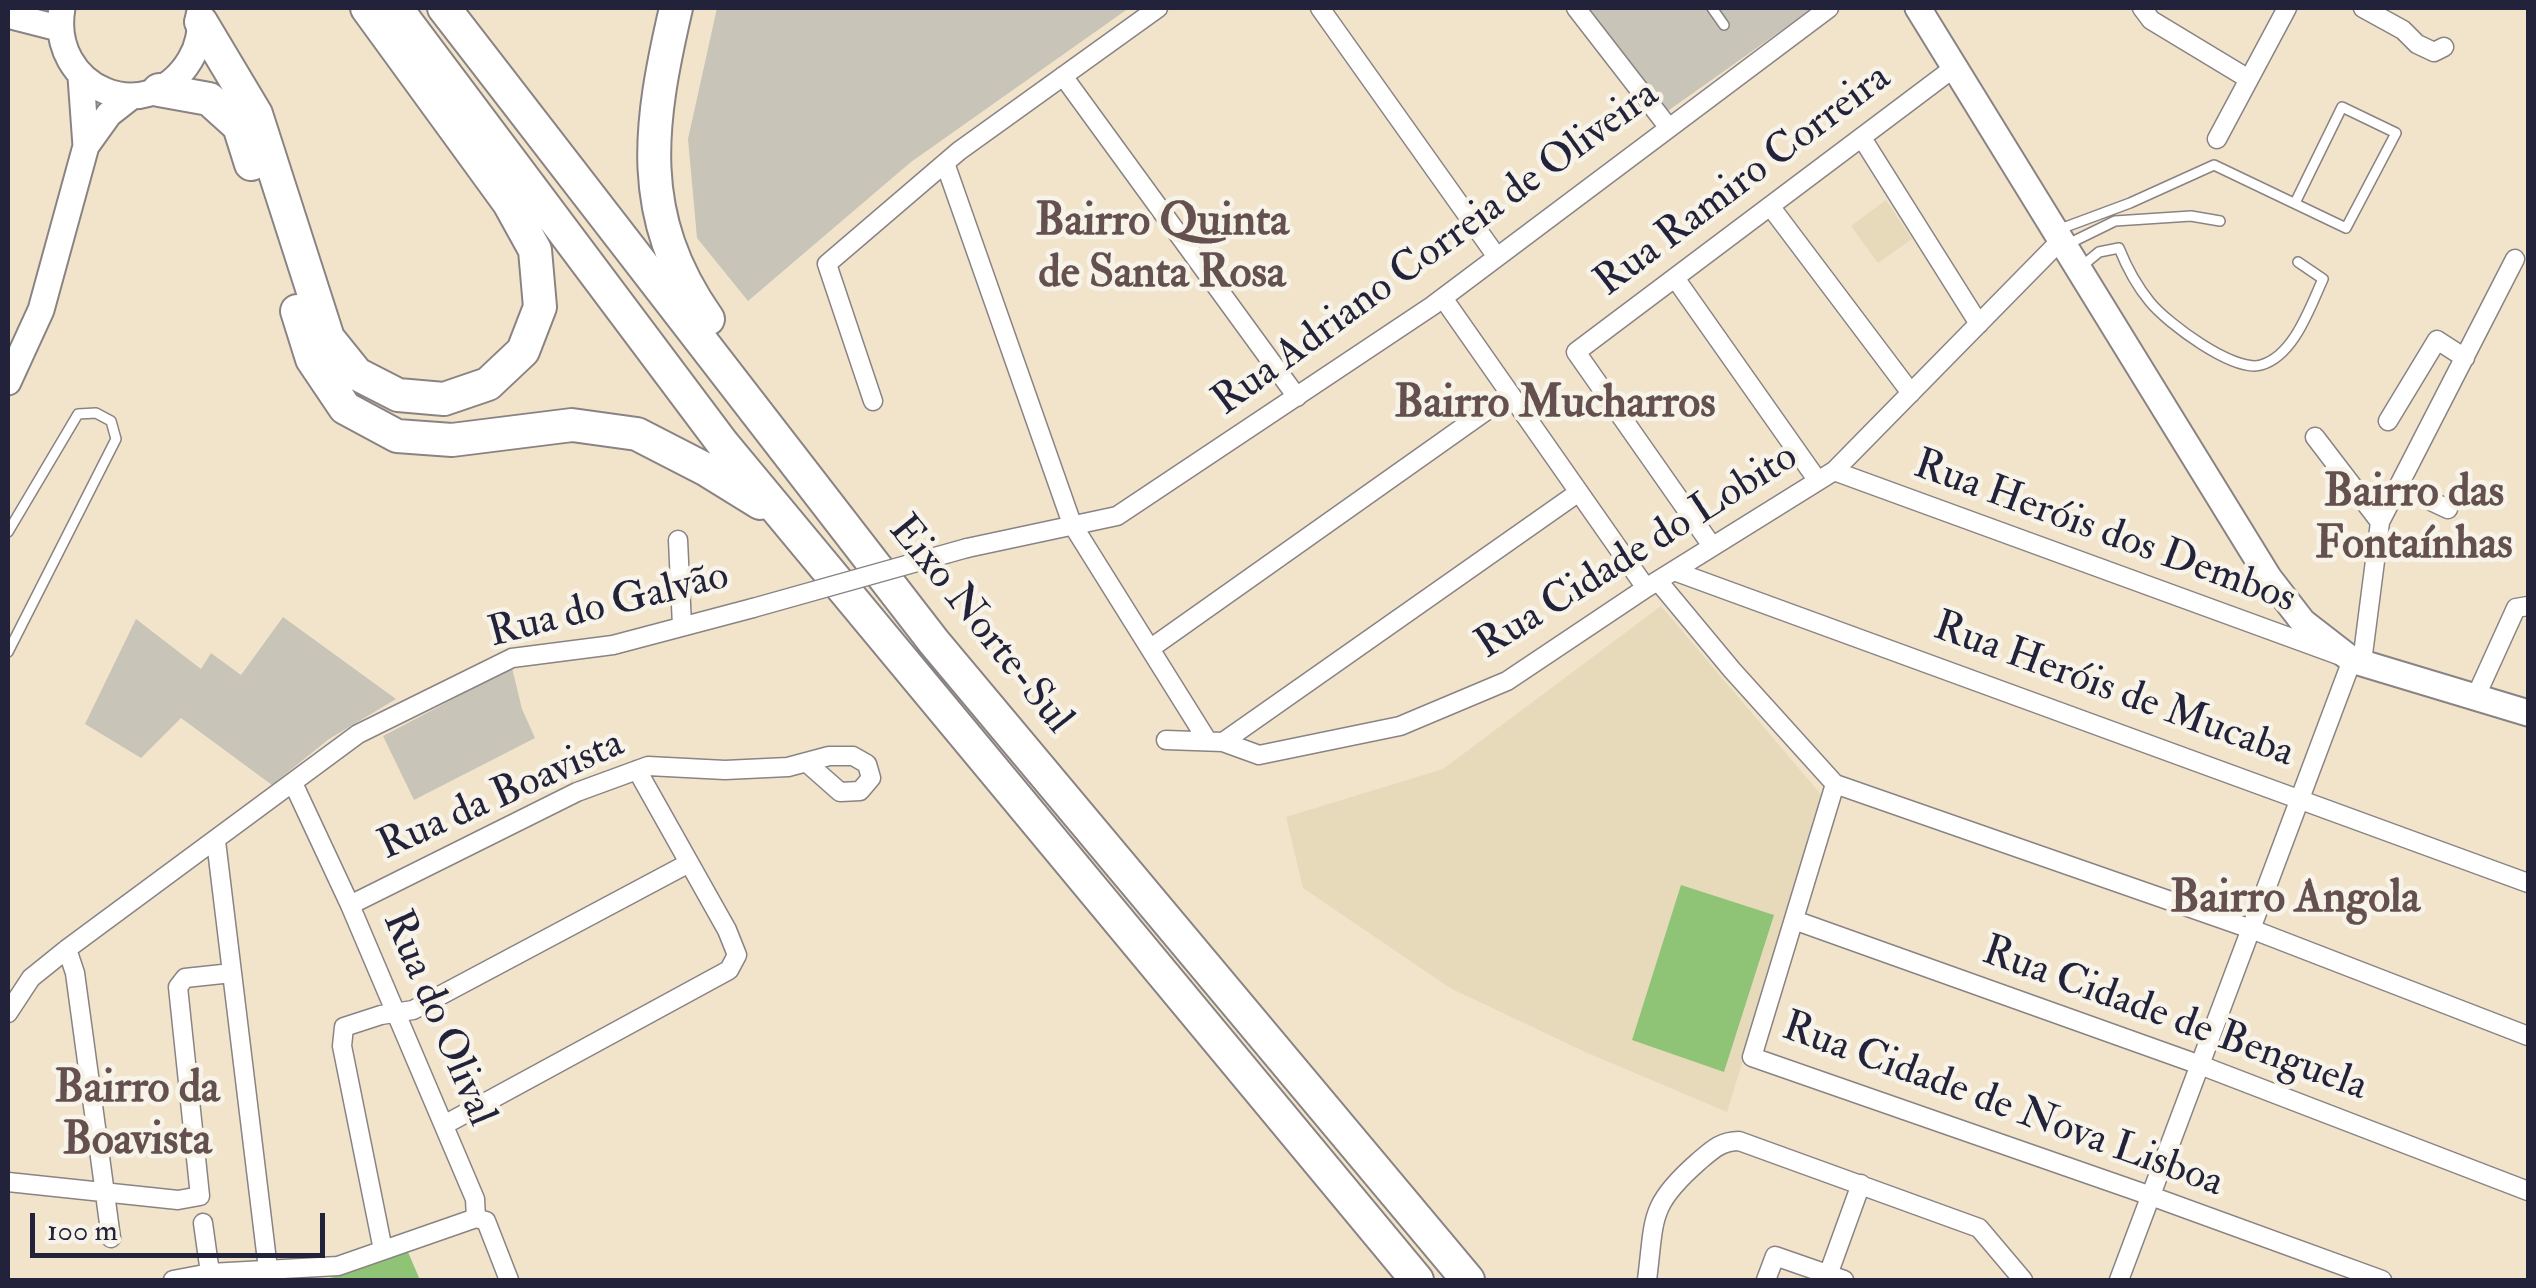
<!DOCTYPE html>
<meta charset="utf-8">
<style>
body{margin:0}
#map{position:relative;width:2536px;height:1288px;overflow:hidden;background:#f2e4cb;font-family:"IM FELL Double Pica",serif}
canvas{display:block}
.frame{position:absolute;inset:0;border:10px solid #22223b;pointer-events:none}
.scale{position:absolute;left:30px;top:1213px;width:295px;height:45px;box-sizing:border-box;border:5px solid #22223b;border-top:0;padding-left:12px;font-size:30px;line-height:35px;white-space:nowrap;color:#22223b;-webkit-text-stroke:8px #f7f3e8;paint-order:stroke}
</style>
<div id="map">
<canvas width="2536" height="1288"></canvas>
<div class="frame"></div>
<div class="scale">100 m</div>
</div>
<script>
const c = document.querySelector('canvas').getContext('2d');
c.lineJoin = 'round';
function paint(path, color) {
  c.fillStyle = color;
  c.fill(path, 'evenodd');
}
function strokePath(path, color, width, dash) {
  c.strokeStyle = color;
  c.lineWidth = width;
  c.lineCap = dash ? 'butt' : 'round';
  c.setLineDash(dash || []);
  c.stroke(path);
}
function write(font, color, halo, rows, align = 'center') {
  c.font = font + ' "IM FELL Double Pica",serif';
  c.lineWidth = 9;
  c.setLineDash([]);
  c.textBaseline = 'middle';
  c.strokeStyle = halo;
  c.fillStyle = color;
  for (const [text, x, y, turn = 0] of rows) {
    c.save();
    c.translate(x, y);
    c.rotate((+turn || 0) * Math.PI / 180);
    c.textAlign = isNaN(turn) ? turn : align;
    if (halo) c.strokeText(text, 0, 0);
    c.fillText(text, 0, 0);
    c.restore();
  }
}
const built = new Path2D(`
 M1886 200 1912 239 1878 263 1851 226Z
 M1661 606 1824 798 1727 1112 1585 1052 1450 988 1303 888 1286 817 1443 769Z`);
const industrial = new Path2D(`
 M717 8H1129L911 162 748 301 697 238 688 139Z
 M1586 8H1813L1665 113Z
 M283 617 396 699 329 739 272 785 181 718 141 758 85 724 136 619 201 669 211 653 241 675Z
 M512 668 522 709 535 738 414 800 383 736Z`);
const green = new Path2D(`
 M1681 885 1774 915 1724 1072 1632 1040Z
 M408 1252 420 1280H324Z`);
const lane = new Path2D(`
 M1712 8 1724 25
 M2060 229 2130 203 2214 165 2346 228 2396 133 2342 107 2295 203
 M2068 244 2115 221 2191 216 2220 221
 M2082 266 2099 252 2119 248C2127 268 2136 285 2150 302 2167 323 2234 373 2261 365 2294 356 2310 307 2323 279L2298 262
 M8 532 78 414 96 413 111 421 116 439 8 652`);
const street = new Path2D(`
 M1320 8 1497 257
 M1576 8 1669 128
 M2142 8 2151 20 2247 78
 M2363 8 2403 30 2417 44 2434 52 2444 47
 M1063 76 1297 397
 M1862 138 1979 324
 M2217 139 2287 8
 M945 163 1072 524 1207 740
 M1770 206 1911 393
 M1675 278 1818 481
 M1443 298 1646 588
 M873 401 827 264 959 151 1158 8
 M2388 421 2437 340 2465 358
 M2315 437 2380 522
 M1834 471 2352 660 2119 1280
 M2401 487 2448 509
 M678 540 682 626
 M1712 546 1576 352 1955 67
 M967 548 1117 516 1432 306 1829 8
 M1674 571 2528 883
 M1658 581 1732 670 1835 784 2251 929 2528 1036
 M1151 648 1510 394
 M2362 662 2380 522 2515 259
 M2476 696 2516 608 2528 606
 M1166 740 1223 742 1259 755 1400 726 1507 681 1646 588 1834 471 2062 239
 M1223 742 1579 492
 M293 783 350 905 475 1199 476 1218 486 1221 509 1280
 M1835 784 1752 1057 2151 1196 2382 1280
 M216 841 268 1269
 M350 905 577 792 648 766 725 770 788 767 829 756H853L867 764 871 778 860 791 840 792 806 762
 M1794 920 2200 1065 2528 1191
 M67 949 75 973 111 1238
 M8 1013 31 978 67 949 358 734 512 658 613 645 753 608
 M444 1125 729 970 737 955 727 930 637 770
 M8 1182 178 1200 200 1196 178 987 185 978 232 973
 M203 1223 210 1273
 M383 1250 342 1046 344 1027 381 1015 413 1010 689 863
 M1828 1275 1861 1184
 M173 1280 210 1273 338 1266 476 1218
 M1647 1280C1655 1218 1648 1206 1698 1162 1712 1150 1721 1141 1739 1141L1979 1228 2023 1280
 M1766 1280 1775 1256 1844 1280`);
const secondary = new Path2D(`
 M62 8C48 88 147 131 190 60 198 47 202 30 199 15
 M1918 8 2269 578 2303 622 2352 660 2528 713
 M15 17 58 28
 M86 146 109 114 132 96
 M8 382 41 310 86 146 81 77`);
const highway = new Path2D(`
 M396 8 723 444 1417 1280
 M444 8 934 642 1468 1280
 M676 8C649 125 635 215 708 319
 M201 22 256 114 328 338 357 374 398 395 444 399 488 384 523 351 540 307 535 250 509 203 367 8
 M159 90 209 99 239 126 251 164
 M297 311 312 359 345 408 397 436 452 440 572 425 637 434 705 469 760 503`);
const streetBridge = new Path2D(`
 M753 608 967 548`);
const streetNames = [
 ["Rua Ramiro Correira",1744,182,-37],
 ["Rua Adriano Correia de Oliveira",1437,250,-36],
 ["Rua Heróis dos Dembos",2104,534,20],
 ["Rua Cidade do Lobito",1638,553,-32],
 ["Rua do Galvão",609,607,-14],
 ["Eixo Norte-Sul",979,626,51],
 ["Rua Heróis de Mucaba",2113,692,20],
 ["Rua da Boavista",502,797,-24],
 ["Rua do Olival",437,1019,67],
 ["Rua Cidade de Benguela",2174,1021,20],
 ["Rua Cidade de Nova Lisboa",2002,1107,20]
];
const neighbourhoodNames = [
 ["Bairro Quinta",1162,224],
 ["de Santa Rosa",1162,276],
 ["Bairro Mucharros",1555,406],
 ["Bairro das",2414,495],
 ["Fontaínhas",2414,547],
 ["Bairro Angola",2295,901],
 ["Bairro da",137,1091],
 ["Boavista",137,1143]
];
paint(built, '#e7daba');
paint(industrial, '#c8c4b8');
paint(green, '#8fc476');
strokePath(lane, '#8a8383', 12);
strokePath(street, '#8a8383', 21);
strokePath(secondary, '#8a8383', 29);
strokePath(highway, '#8a8383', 36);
strokePath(lane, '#fff', 9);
strokePath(street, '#fff', 18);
strokePath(secondary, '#fff', 25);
strokePath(highway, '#fff', 32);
strokePath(streetBridge, '#8a8383', 21, []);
strokePath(streetBridge, '#fff', 18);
write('42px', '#22223b', '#f7f3e8', streetNames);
write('bold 45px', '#64504f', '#f7f3e8', neighbourhoodNames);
</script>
